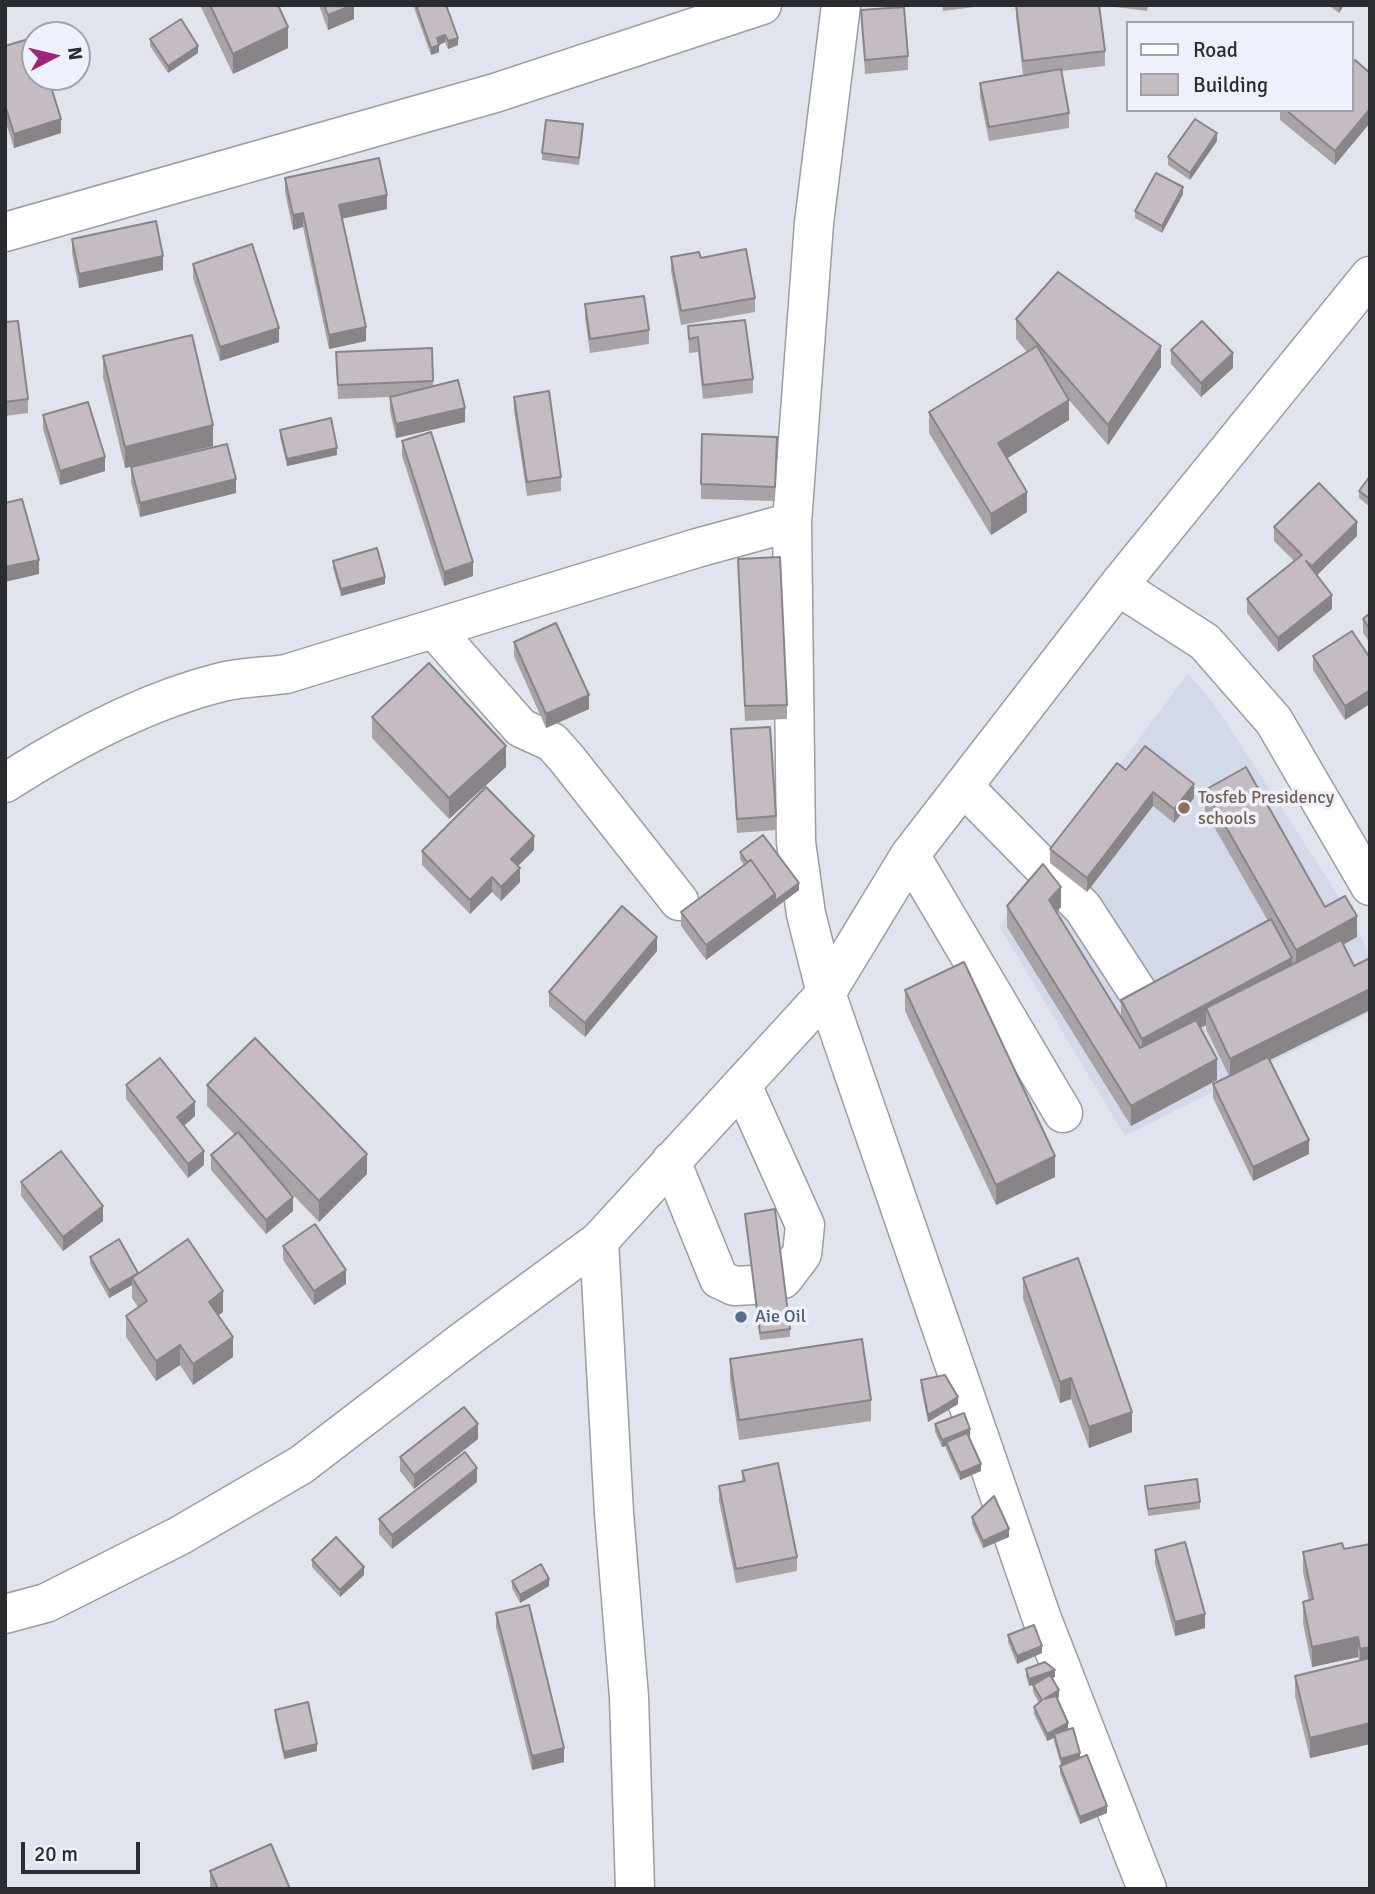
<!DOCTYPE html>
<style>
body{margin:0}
#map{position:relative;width:1375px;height:1894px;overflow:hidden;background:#e1e4ed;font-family:Signika,sans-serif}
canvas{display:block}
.frame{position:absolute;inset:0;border:7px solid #2b2c30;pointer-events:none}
.legend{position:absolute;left:1126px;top:21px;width:228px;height:91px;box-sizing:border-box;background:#eef1fb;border:2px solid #a0a2aa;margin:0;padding:9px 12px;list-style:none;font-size:21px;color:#2b2c30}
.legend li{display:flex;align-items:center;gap:14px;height:35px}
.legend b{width:35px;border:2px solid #a0a2aa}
.north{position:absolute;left:21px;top:21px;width:70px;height:70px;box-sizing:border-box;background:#eef1fb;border:2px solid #a0a2aa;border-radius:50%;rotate:83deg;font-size:19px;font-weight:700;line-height:28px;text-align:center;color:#2b2c30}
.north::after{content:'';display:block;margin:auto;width:24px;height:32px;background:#9f2479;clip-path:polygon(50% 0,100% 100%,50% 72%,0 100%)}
.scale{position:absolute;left:21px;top:1842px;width:119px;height:32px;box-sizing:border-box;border:4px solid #2b2c30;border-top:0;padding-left:9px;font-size:21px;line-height:24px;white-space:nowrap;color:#2b2c30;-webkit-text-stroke:5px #eef1fb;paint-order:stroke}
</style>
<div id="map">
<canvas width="1375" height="1894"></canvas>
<div class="frame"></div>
<ul class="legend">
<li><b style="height:9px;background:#fff"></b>Road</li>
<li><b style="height:19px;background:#c4bcc2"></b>Building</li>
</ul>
<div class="north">N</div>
<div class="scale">20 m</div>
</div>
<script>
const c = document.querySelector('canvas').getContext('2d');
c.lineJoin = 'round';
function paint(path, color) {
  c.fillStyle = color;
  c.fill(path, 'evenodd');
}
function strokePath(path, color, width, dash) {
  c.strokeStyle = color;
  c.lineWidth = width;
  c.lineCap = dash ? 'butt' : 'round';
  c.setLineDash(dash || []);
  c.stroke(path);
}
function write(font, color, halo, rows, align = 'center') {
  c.font = font + ' Signika,sans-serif';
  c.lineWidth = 7;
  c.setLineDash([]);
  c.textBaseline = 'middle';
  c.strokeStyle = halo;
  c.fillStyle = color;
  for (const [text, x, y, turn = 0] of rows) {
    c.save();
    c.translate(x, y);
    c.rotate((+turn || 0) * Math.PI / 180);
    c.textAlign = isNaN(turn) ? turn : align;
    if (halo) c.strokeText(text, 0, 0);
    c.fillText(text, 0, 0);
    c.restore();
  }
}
const built = new Path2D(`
 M1188 673 1217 708 1347 909 1370 955V1013L1125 1136 999 926Z`);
const minor = new Path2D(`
 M841 5 814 223 792 522 796 842 806 914 826 993 1042 1619 1147 1889
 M5 232 495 93 762 5
 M1118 586 1205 642 1274 721 1370 886
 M434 629 521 728 552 742 567 759 679 901
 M5 783C72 740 145 701 222 682 243 677 265 677 286 674L697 548 792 522
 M963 786 1083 908 1137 991
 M910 855 1063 1113
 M742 1085 805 1225 802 1254 783 1279
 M671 1161 719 1279 734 1286 754 1285
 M599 1241 614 1513 629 1697 635 1889
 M5 1614 46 1603 179 1536 301 1465 463 1341 599 1241 826 993 910 855 1118 586 1370 276`);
const wall = new Path2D(`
 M200 5H278L288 48 233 74Z
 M319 5H354V19L328 30Z
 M413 5H446L458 45 448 49 445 42 439 45V52L431 55Z
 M942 5H990L943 11Z
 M1016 5 1105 51V66L1061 71 1069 113V128L989 141 980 97V83L1023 75 1016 16Z
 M1115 5H1148L1147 11 1115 7Z
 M1328 5H1344L1339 13Z
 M861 10 908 56V70L865 74Z
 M150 39 198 53 168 73 150 46Z
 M5 46 61 133 14 148 5 120Z
 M1280 110H1352L1335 165 1280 120Z
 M583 132 579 165 542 160V153Z
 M1217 141 1190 180 1168 165V157Z
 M285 178 387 209 342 219 366 341 329 349 303 227 293 230 285 192Z
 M1183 194 1162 233 1135 218V211Z
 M72 239 163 270 79 288 72 253Z
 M671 257 701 258 755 298V312L681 325 671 271Z
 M193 264 279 342 220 361 193 278Z
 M585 304 649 330V344L590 353 585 318Z
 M1016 319 1161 367 1108 445 1069 400V420L1007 458 1027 512 991 535 929 433V412L1027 352 1016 339Z
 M5 322 28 399V413L5 416Z
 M688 326 753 379V393L703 399 698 352 689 353Z
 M432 348 433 386 465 422 396 438 390 411V397L338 399 336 352Z
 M1171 350 1233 368 1201 397 1171 364Z
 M103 356 213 446 125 468 103 377Z
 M514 397 561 477V491L527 496 514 411Z
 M43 415 105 471 60 485 43 429Z
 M280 430 337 455 287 466 280 437Z
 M777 437 775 501 701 499V484Z
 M402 441 473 576 444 586 402 456Z
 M131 467 236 493 140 517 131 482Z
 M1370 476V507L1359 498V491Z
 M1274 527 1357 536 1317 575 1332 609 1278 652 1247 613V599L1294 561 1274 541Z
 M738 559 787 705V719L745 721Z
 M333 561 385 584 341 596 333 568Z
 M1370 613V643L1363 633V619Z
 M1352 631 1345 720 1313 670V656Z
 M514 642 589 709 546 728 514 656Z
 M372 717 506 767 449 819 372 738Z
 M731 729 776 816V830L737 833Z
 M1126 770 1194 798 1174 823 1153 806 1087 892 1050 863V849Z
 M1205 790 1357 937 1343 944 1370 1010 1269 1060 1309 1154 1253 1181 1213 1098V1084L1229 1076 1206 1029V1025L1200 1028 1217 1080 1131 1126 1007 927V906L1061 907 1057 912 1121 1017V1000L1268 921 1205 811Z
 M534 850 518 866 520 882 501 901 492 892 470 914 422 865V851Z
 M740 852 799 890 706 960 681 926V912L744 865 740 859Z
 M657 951 585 1037 549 1006V992Z
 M905 990 1055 1177 996 1205 905 1011Z
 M126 1085 195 1116 184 1126 204 1165 188 1178 126 1099Z
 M207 1085 367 1174 319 1222 275 1176 293 1211 266 1234 211 1170V1155L235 1135 207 1106Z
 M21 1182 103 1221 63 1251 21 1196Z
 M745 1214 790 1329V1337L760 1340Z
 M283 1246 346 1284 314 1305 283 1260Z
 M90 1257 138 1273 223 1312 218 1316 233 1357 193 1385 180 1365 156 1381 126 1337V1316L138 1307 132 1298V1285L109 1298 90 1264Z
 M1023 1278 1132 1432 1089 1448 1071 1399 1060 1403 1023 1299Z
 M730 1359 871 1400V1421L739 1440 730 1380Z
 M921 1380 958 1404 928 1422 921 1388Z
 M935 1424 970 1436 969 1437 981 1471 960 1480 946 1449V1446L942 1447 935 1432Z
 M478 1439 414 1489 400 1471V1457Z
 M742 1471 797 1557V1571L736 1583 719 1501V1486L742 1482Z
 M477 1482 392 1549 379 1534V1519Z
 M1145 1486 1200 1502V1509L1148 1516Z
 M972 1517 1009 1537 983 1548 972 1524Z
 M1370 1544V1744L1310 1758 1295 1696V1676L1359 1660 1358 1657 1312 1667 1303 1623V1602L1309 1600 1303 1572V1552L1344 1549Z
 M1155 1550 1205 1628 1175 1636 1155 1564Z
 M312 1560 364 1575 340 1597 312 1567Z
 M512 1581 549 1586 520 1603 512 1588Z
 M496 1613 564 1762 532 1770 496 1627Z
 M1008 1635 1042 1653 1017 1664 1008 1642Z
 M1026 1669 1055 1677 1052 1678 1059 1697 1057 1699 1068 1730 1107 1813 1080 1824 1060 1773V1766L1061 1765 1054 1741V1738L1047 1741 1034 1714V1707L1039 1703 1033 1692V1685L1035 1684 1029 1686 1026 1676Z
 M275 1710 317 1751 284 1759 275 1718Z
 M210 1871 290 1889H211L210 1885Z`);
const shadedWall = new Path2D(`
 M354 5V19L328 30V15Z
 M1339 5H1344L1339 13Z
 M288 27V48L233 74V54Z
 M445 35V42L439 45V52L431 55V48L437 38Z
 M458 38V45L448 49V41Z
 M198 46V53L168 73V66Z
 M1370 109V123L1335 165V151Z
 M61 119V133L14 148V134Z
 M1217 133V141L1190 180V173Z
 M1183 187V194L1162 233V226Z
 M387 195V209L339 219V205Z
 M303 213V227L293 230V215Z
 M163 256V270L79 288V274Z
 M366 327V341L329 349V335Z
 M279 328V342L220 361V347Z
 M1161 346V367L1108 445V425Z
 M1233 353V368L1201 397V383Z
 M1069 400V420L998 464V443Z
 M465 408V422L396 438V424Z
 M213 425V446L125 468V447Z
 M337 448V455L287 466V459Z
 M105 457V471L60 485V471Z
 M236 479V493L140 517V503Z
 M1027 492V512L991 535V514Z
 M1357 522V536L1312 580V566Z
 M39 560V574L5 582V567Z
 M473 562V576L444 586V572Z
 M385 577V584L341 596V589Z
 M1332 595V609L1278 652V638Z
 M1370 690V704L1345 720V706Z
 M589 695V709L546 728V714Z
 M506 746V767L449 819V798Z
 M1194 784V798L1174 823V809Z
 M1153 792V806L1087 892V878Z
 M534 836V850L511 873V859Z
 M520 868V882L501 901V887Z
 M492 877V892L470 914V900Z
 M799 883V890L706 960V945L775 894Z
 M1061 887V907L1049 920V900Z
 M1357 916V937L1296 971V950Z
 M657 937V951L585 1037V1023Z
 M1292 958V979L1206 1008V1025L1142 1060V1039Z
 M1370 989V1010L1230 1080V1059Z
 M1217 1059V1080L1131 1126V1106Z
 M195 1102V1116L177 1131V1117Z
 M1309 1140V1154L1253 1181V1167Z
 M204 1151V1165L188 1178V1164Z
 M367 1154V1174L319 1222V1201Z
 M1055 1156V1177L996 1205V1185Z
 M293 1197V1211L266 1234V1220Z
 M103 1206V1221L63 1251V1237Z
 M346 1270V1284L314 1305V1291Z
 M139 1273 132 1278V1285L109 1298V1290Z
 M223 1291V1312L209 1322V1302Z
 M233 1337V1357L193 1385V1364Z
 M180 1345V1365L156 1381V1361Z
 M1071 1378V1399L1060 1403V1382Z
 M958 1397V1404L928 1422V1415Z
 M1132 1412V1432L1089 1448V1427Z
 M478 1424V1439L414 1489V1475Z
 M970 1429V1436L947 1445 946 1442V1446L942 1447V1440Z
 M981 1464V1471L960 1480V1473Z
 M477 1468V1482L392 1549V1535Z
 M1009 1529V1537L983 1548V1541Z
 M364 1567V1575L340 1597V1590Z
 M549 1579V1586L520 1603V1595Z
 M1205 1614V1628L1175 1636V1622Z
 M1358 1637V1657L1312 1667V1647Z
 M1042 1646V1653L1017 1664V1656Z
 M1370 1647V1667L1360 1669V1649Z
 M1055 1670V1677L1029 1686V1679Z
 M1059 1690V1697L1044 1706V1699Z
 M1068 1723V1730L1054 1734V1738L1047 1741V1734Z
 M1370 1723V1744L1310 1758V1738Z
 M317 1744V1751L284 1759V1752Z
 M564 1748V1762L532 1770V1756Z
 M1080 1753V1760L1061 1766V1759Z
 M1107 1806V1813L1080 1824V1817Z`);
const building = new Path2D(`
 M210 5H278L288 27 233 54Z
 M324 5H353L328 15Z
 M416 5H446L458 38 448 41 445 35 437 38 439 45 431 48Z
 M1016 5H1099L1105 51 1023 61Z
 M904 7 908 56 865 60 861 10Z
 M181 19 198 46 168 66 150 39Z
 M35 37V77H48L61 119 14 134 5 105V46Z
 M1355 60 1370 73V109L1335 151 1286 110H1352V64Z
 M1061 69 1069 113 989 127 980 83Z
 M1195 119 1217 133 1190 173 1168 157Z
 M546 120 583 124 579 158 542 153Z
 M379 158 387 195 339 205 366 327 329 335 303 213 293 215 285 178Z
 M1156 173 1183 187 1162 226 1135 211Z
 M156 221 163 256 79 274 72 239Z
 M252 244 279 328 220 347 193 264Z
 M746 249 755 298 681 311 671 257 699 252 701 258Z
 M1058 272 1161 346 1108 425 1016 319Z
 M644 296 649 330 590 339 585 304Z
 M745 320 753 379 703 385 698 337 689 339 688 326Z
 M18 321 28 399 5 402V322Z
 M1202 321 1233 353 1201 383 1171 350Z
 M192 335 213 425 125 447 103 356Z
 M1037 346 1069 400 998 443 1027 492 991 514 929 412Z
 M432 348 433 381 338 385 336 352Z
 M458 380 465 408 396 424 390 397Z
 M549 391 561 477 527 482 514 397Z
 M88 402 105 457 60 471 43 415Z
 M331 418 337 448 287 459 280 430Z
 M431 432 473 562 444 572 402 441Z
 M702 434 777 437 775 487 701 484Z
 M227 444 236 479 140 503 131 467Z
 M1370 476V499L1359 491Z
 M1319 483 1357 522 1312 566 1306 561 1332 595 1278 638 1247 599 1302 555 1274 527Z
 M22 499 39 560 5 567V503Z
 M377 548 385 577 341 589 333 561Z
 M780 557 787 705 745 706 738 559Z
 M1370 613V629L1363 619Z
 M556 623 589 695 546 714 514 642Z
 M1352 631 1370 658V690L1345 706 1313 656Z
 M429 663 506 746 449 798 372 717Z
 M770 727 776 816 737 819 731 729Z
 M1145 746 1194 784 1174 809 1153 792 1087 878 1050 849 1117 763 1126 770Z
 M1246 767 1325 907 1345 896 1357 916 1296 950 1205 790Z
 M486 787 534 836 511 859 520 868 501 887 492 877 470 900 422 851Z
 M763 835 799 883 775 901V894L751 860 747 862 740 852Z
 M751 860 775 894 706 945 681 912Z
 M1043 864 1061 887 1049 900 1140 1048 1196 1020 1217 1059 1131 1106 1007 906Z
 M622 906 657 937 585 1023 549 992Z
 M1271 919 1292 958 1142 1039 1121 1000Z
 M1341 940 1354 966 1370 958V989L1230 1059 1206 1008Z
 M964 962 1055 1156 996 1185 905 990Z
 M255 1038 367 1154 319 1201 207 1085Z
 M1268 1057 1309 1140 1253 1167 1213 1084Z
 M160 1058 195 1102 177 1117 204 1151 188 1164 126 1085Z
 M238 1132 293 1197 266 1220 211 1155Z
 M61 1151 103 1206 63 1237 21 1182Z
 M775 1209 790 1329 760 1333 745 1214Z
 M315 1224 346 1270 314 1291 283 1246Z
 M119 1239 138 1273 109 1290 90 1257Z
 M188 1239 223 1291 209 1302 233 1337 193 1364 180 1345 156 1361 126 1316 147 1301 132 1278Z
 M1078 1258 1132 1412 1089 1427 1071 1378 1060 1382 1023 1278Z
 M862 1339 871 1400 739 1420 730 1359Z
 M945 1375 958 1397 928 1415 921 1380Z
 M464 1407 478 1424 414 1475 400 1457Z
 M964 1413 970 1429 942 1440 935 1424Z
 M967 1433 981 1464 960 1473 946 1442Z
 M465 1452 477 1468 392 1535 379 1519Z
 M778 1463 797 1557 736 1569 719 1486 745 1481 742 1471Z
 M1197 1479 1200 1502 1148 1509 1145 1486Z
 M994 1496 1009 1529 983 1541 972 1517Z
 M336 1537 364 1567 340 1590 312 1560Z
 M1185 1542 1205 1614 1175 1622 1155 1550Z
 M1342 1543 1344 1549 1370 1544V1647L1360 1649 1358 1637 1312 1647 1303 1602 1313 1599 1303 1552Z
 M541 1564 549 1579 520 1595 512 1581Z
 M529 1605 564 1748 532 1756 496 1613Z
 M1034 1625 1042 1646 1017 1656 1008 1635Z
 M1370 1658V1723L1310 1738 1295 1676Z
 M1045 1662 1055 1670 1029 1679 1026 1669Z
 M1050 1675 1059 1690 1044 1699 1056 1696 1068 1723 1047 1734 1034 1707 1042 1700 1033 1685Z
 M308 1702 317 1744 284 1752 275 1710Z
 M1073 1728 1080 1753 1061 1759 1054 1734Z
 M1087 1755 1107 1806 1080 1817 1060 1766Z
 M271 1844 290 1889H218L210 1871Z`);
const markers = [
 [1184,808,7,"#8d6e63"],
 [741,1317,7,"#5c6f8a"]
];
const educationNames = [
 ["Tosfeb Presidency",1198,798],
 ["schools",1198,819]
];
const serviceNames = [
 ["Aie Oil",755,1317]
];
paint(built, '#d4d9ea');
strokePath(minor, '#9a9da5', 41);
strokePath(minor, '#fff', 38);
paint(wall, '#a9a2a7');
paint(shadedWall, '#898488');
paint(building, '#c4bcc2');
strokePath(building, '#898488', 2);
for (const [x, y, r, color] of markers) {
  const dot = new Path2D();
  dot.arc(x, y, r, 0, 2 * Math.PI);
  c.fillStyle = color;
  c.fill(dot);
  strokePath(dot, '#eef1fb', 2.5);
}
write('18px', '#785e54', '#eef1fb', educationNames, 'left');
write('18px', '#4e5e75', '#eef1fb', serviceNames, 'left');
</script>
